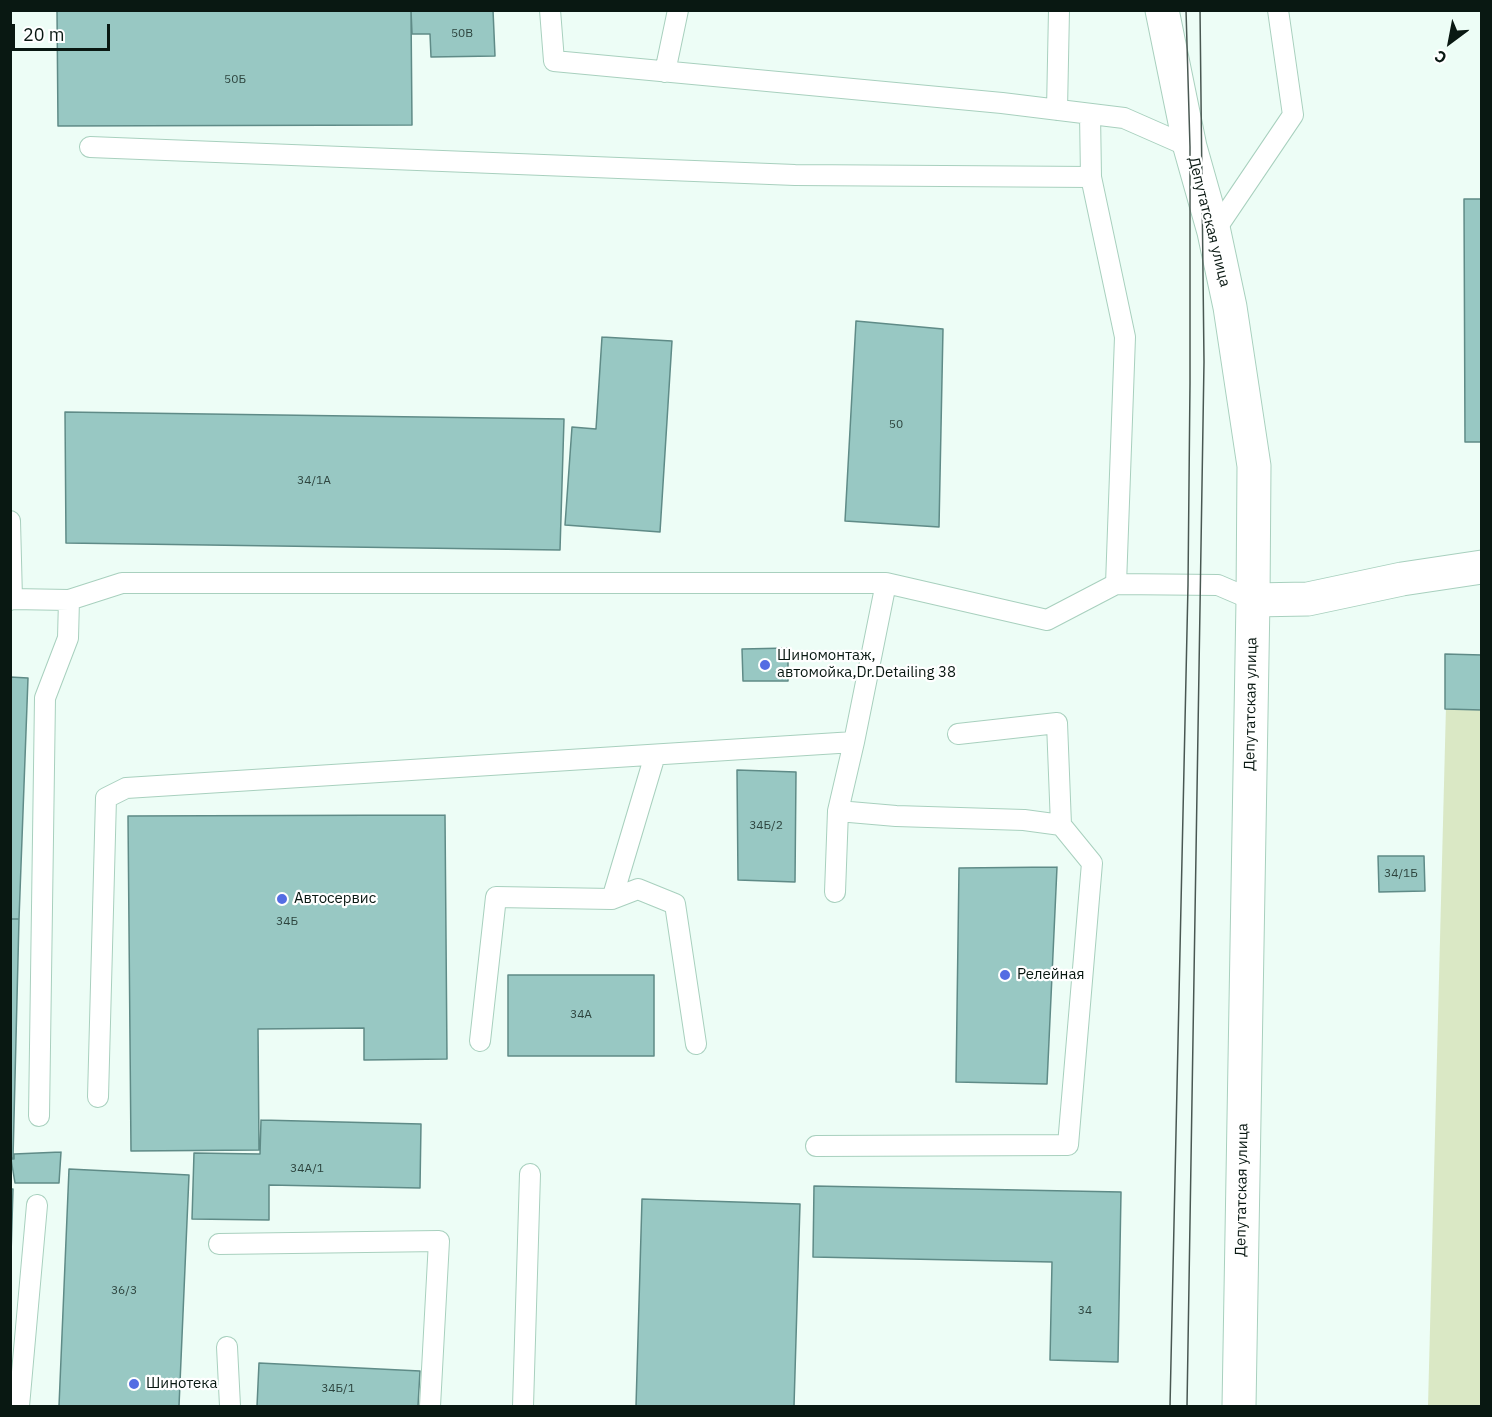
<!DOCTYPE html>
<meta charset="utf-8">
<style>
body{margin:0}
#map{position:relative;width:1492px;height:1417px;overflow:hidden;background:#edfdf6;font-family:"IBM Plex Sans",sans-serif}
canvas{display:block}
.frame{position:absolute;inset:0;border:12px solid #091812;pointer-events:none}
.north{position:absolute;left:1420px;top:12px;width:60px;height:60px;-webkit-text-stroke:4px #fff;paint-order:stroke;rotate:212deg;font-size:16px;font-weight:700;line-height:24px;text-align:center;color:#091812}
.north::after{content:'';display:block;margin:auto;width:21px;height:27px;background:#091812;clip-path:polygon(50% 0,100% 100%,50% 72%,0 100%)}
.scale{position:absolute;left:12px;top:24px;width:98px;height:27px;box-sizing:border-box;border:3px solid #091812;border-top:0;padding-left:8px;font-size:18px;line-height:21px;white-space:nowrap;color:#091812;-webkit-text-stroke:4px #fff;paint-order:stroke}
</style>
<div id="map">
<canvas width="1492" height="1417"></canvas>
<div class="frame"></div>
<div class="north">С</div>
<div class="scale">20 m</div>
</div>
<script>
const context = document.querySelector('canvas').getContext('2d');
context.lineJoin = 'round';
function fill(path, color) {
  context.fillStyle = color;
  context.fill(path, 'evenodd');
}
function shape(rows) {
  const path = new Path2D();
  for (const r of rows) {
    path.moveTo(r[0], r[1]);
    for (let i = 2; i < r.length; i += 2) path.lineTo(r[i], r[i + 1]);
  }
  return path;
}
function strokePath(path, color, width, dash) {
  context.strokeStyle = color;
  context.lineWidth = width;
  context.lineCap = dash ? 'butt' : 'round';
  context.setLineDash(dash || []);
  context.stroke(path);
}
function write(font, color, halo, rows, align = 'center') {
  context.font = font + ' "IBM Plex Sans",sans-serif';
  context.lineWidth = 4.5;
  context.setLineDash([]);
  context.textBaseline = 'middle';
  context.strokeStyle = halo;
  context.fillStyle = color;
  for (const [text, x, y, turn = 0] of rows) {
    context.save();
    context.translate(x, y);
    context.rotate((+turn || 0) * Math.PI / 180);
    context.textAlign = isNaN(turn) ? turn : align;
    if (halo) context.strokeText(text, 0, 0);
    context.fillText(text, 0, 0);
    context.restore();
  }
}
const green = shape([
 [1446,706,1481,707,1481,1406,1428,1406]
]);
const building = shape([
 [57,10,411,10,412,125,58,126,57,10],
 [411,10,493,10,495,56,431,57,430,34,412,34,411,10],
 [1464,199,1482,199,1482,442,1465,442,1464,199],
 [856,321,943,329,939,527,845,521,856,321],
 [602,337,672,341,660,532,565,525,572,427,596,429,602,337],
 [65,412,564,419,560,550,66,543,65,412],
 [788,648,788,681,743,681,742,649,788,648],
 [1445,654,1482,655,1482,710,1445,709,1445,654],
 [10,677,28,678,19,919,10,919,10,677],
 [737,770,796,772,795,882,738,880,737,770],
 [445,815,447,1059,364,1060,364,1028,258,1029,259,1150,131,1151,128,816,445,815],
 [1378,856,1424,856,1425,891,1379,892,1378,856],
 [1057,867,1047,1084,956,1082,959,868,1057,867],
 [10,919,19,919,13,1158,10,1158,10,919],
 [508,975,654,975,654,1056,508,1056,508,975],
 [261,1120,421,1124,420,1188,269,1185,269,1220,192,1219,194,1153,260,1154,261,1120],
 [61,1152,59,1183,15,1183,11,1159,14,1159,14,1154,61,1152],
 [69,1169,189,1175,179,1406,59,1406,69,1169],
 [814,1186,1121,1192,1118,1362,1050,1360,1052,1262,813,1257,814,1186],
 [10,1189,13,1189,10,1288,10,1189],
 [642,1199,800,1204,794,1406,636,1406,642,1199],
 [259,1363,420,1371,418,1406,257,1406,259,1363]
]);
const service = shape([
 [550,10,554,61,1002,103,1124,118,1190,147],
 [665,72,678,10],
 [1057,110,1059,10],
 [1090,114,1091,177,1125,337,1116,584],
 [90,147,795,175,1091,177],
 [1214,232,1293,115,1278,10],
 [10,521,12,599,10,600],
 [12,599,69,600,122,583,886,583,1047,620,1116,584,1218,585,1253,600],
 [958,734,1057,723,1061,825],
 [835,892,838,811,854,742],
 [612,899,655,755],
 [480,1041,496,897,612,899,638,889,675,904,696,1044],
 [98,1097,106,798,126,788,854,742,886,583],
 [39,1116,45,698,68,638,69,600],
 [816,1146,1068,1145,1092,863,1061,825,1024,820,896,816,838,811],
 [219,1244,439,1241,430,1406],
 [227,1347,230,1406],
 [19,1406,37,1205],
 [523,1406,530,1174]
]);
const minor = shape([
 [1253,600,1308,599,1402,579,1482,567]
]);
const secondary = shape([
 [1162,10,1190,147,1214,232,1230,307,1254,466,1253,600,1239,1406]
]);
const tram = shape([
 [1170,1406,1188,585,1190,383,1190,147,1186,10],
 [1187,1406,1204,362,1200,10]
]);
const markers = [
 [765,665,6,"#546de3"],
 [282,899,6,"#546de3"],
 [1005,975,6,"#546de3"],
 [134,1384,6,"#546de3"]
];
const numberNames = [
 ["50В",462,34],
 ["50Б",235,80],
 ["50",896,425],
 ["34/1А",314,481],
 ["34Б/2",766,826],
 ["34/1Б",1401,874],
 ["34Б",287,922],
 ["34А",581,1015],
 ["34А/1",307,1169],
 ["36/3",124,1291],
 ["34",1085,1311],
 ["34Б/1",338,1389]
];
const streetNames = [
 ["Депутатская улица",1209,222,76],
 ["Депутатская улица",1251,704,-89],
 ["Депутатская улица",1242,1190,-89]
];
const poiNames = [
 ["Шиномонтаж,",777,656],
 ["автомойка,Dr.Detailing 38",777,673],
 ["Автосервис",294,899],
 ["Релейная",1017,975],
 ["Шинотека",146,1384]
];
fill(green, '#dae8c5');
fill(building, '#98c8c3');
strokePath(building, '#5f8b87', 1.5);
strokePath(service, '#a8d0be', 22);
strokePath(minor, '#a8d0be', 35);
strokePath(secondary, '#a8d0be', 35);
strokePath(service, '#fff', 20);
strokePath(minor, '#fff', 33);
strokePath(secondary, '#fff', 33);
strokePath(tram, '#495852', 1.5);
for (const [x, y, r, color] of markers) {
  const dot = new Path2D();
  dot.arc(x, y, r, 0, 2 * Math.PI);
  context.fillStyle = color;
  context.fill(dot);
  strokePath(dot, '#fff', 2);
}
write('12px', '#2d443e', null, numberNames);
write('15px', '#091812', '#fff', streetNames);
write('15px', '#091812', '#fff', poiNames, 'left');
</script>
